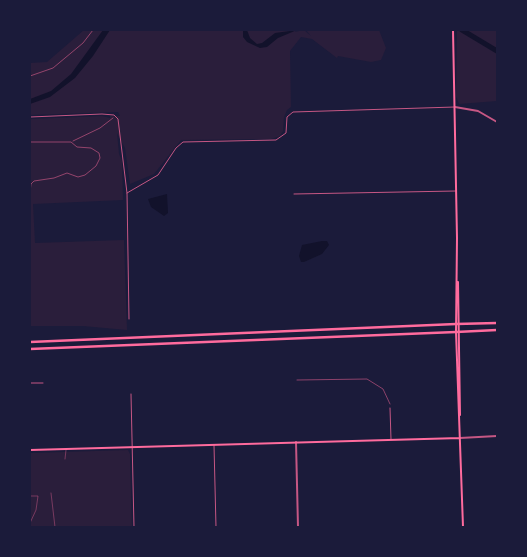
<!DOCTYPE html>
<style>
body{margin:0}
#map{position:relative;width:527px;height:557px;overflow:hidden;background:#1b1b3a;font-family:"Noto Sans",sans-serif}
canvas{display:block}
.frame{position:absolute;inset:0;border:31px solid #1b1b3a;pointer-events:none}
</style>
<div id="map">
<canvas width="527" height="557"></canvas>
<div class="frame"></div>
</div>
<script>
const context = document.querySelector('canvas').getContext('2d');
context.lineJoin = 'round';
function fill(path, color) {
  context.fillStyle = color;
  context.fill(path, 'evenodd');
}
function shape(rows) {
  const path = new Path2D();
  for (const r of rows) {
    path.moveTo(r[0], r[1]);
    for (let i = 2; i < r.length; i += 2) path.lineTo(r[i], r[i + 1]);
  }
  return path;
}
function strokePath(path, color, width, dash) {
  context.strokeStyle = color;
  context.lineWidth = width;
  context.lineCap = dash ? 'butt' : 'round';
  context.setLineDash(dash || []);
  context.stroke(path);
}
const green = shape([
 [84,30,296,30,295,32,304,30,311,36,306,30,379,30,386,48,381,60,371,62,338,56,337,58,312,39,301,37,290,51,291,107,287,110,284,117,283,131,280,136,271,139,181,140,154,174,130,184,125,148,117,133,119,154,122,161,123,200,33,204,35,243,124,240,127,330,83,326,30,326,30,119,102,116,110,118,110,116,120,116,118,112,30,115,30,63,47,62],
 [457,30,497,30,497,101,459,104,456,96],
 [128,450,130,454,132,527,30,527,30,453]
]);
const water = shape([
 [103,30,110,30,93,56,75,78,50,97,30,104,30,99,51,91,71,74],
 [243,30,247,30,250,38,257,44,262,43,275,33,297,30,278,38,267,47,260,48,247,42,243,37],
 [167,194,168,213,164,216,151,207,148,199],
 [322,241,327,241,329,245,322,254,304,262,301,262,299,256,302,245]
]);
const river = shape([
 [462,30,497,51]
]);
const path = shape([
 [496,30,497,32],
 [30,76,53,68,83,43,93,30],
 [73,141,100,128,113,118],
 [30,142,71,142,77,147,91,148,99,153,100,158,96,166,85,175,78,177,67,173,54,178,34,181,31,184,30,192],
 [297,380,367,379,383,389,390,404]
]);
const service = shape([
 [65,459,66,450],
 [51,493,55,527],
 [30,496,38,496,36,510,30,523]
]);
const minor = shape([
 [30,117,102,114,114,115,118,119,127,193,129,319],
 [127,193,158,175,176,148,183,142,276,140,286,133,287,117,293,112,455,107],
 [294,194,456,191],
 [30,383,43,383],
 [131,394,134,527],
 [390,408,391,439],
 [214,445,216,527]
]);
const tertiary = shape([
 [455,107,478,111,497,122],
 [460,438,497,436],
 [296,442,298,527]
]);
const secondary = shape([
 [453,30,457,238,456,332,463,527],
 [458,282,460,415],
 [30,450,460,438]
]);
const trunk = shape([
 [456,324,497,323],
 [456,332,497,330]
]);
const motorway = shape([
 [30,342,456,324],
 [30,349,456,332]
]);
fill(green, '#2a1e3b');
fill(water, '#12122b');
strokePath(river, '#12122b', 5);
strokePath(path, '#ff6b9d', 0.5);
strokePath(service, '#c65784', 0.5);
strokePath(minor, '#c65784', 1);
strokePath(tertiary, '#c65784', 2);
strokePath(secondary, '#ff6b9d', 2);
strokePath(trunk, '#ff6b9d', 2.5);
strokePath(motorway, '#ff6b9d', 2.5);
</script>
